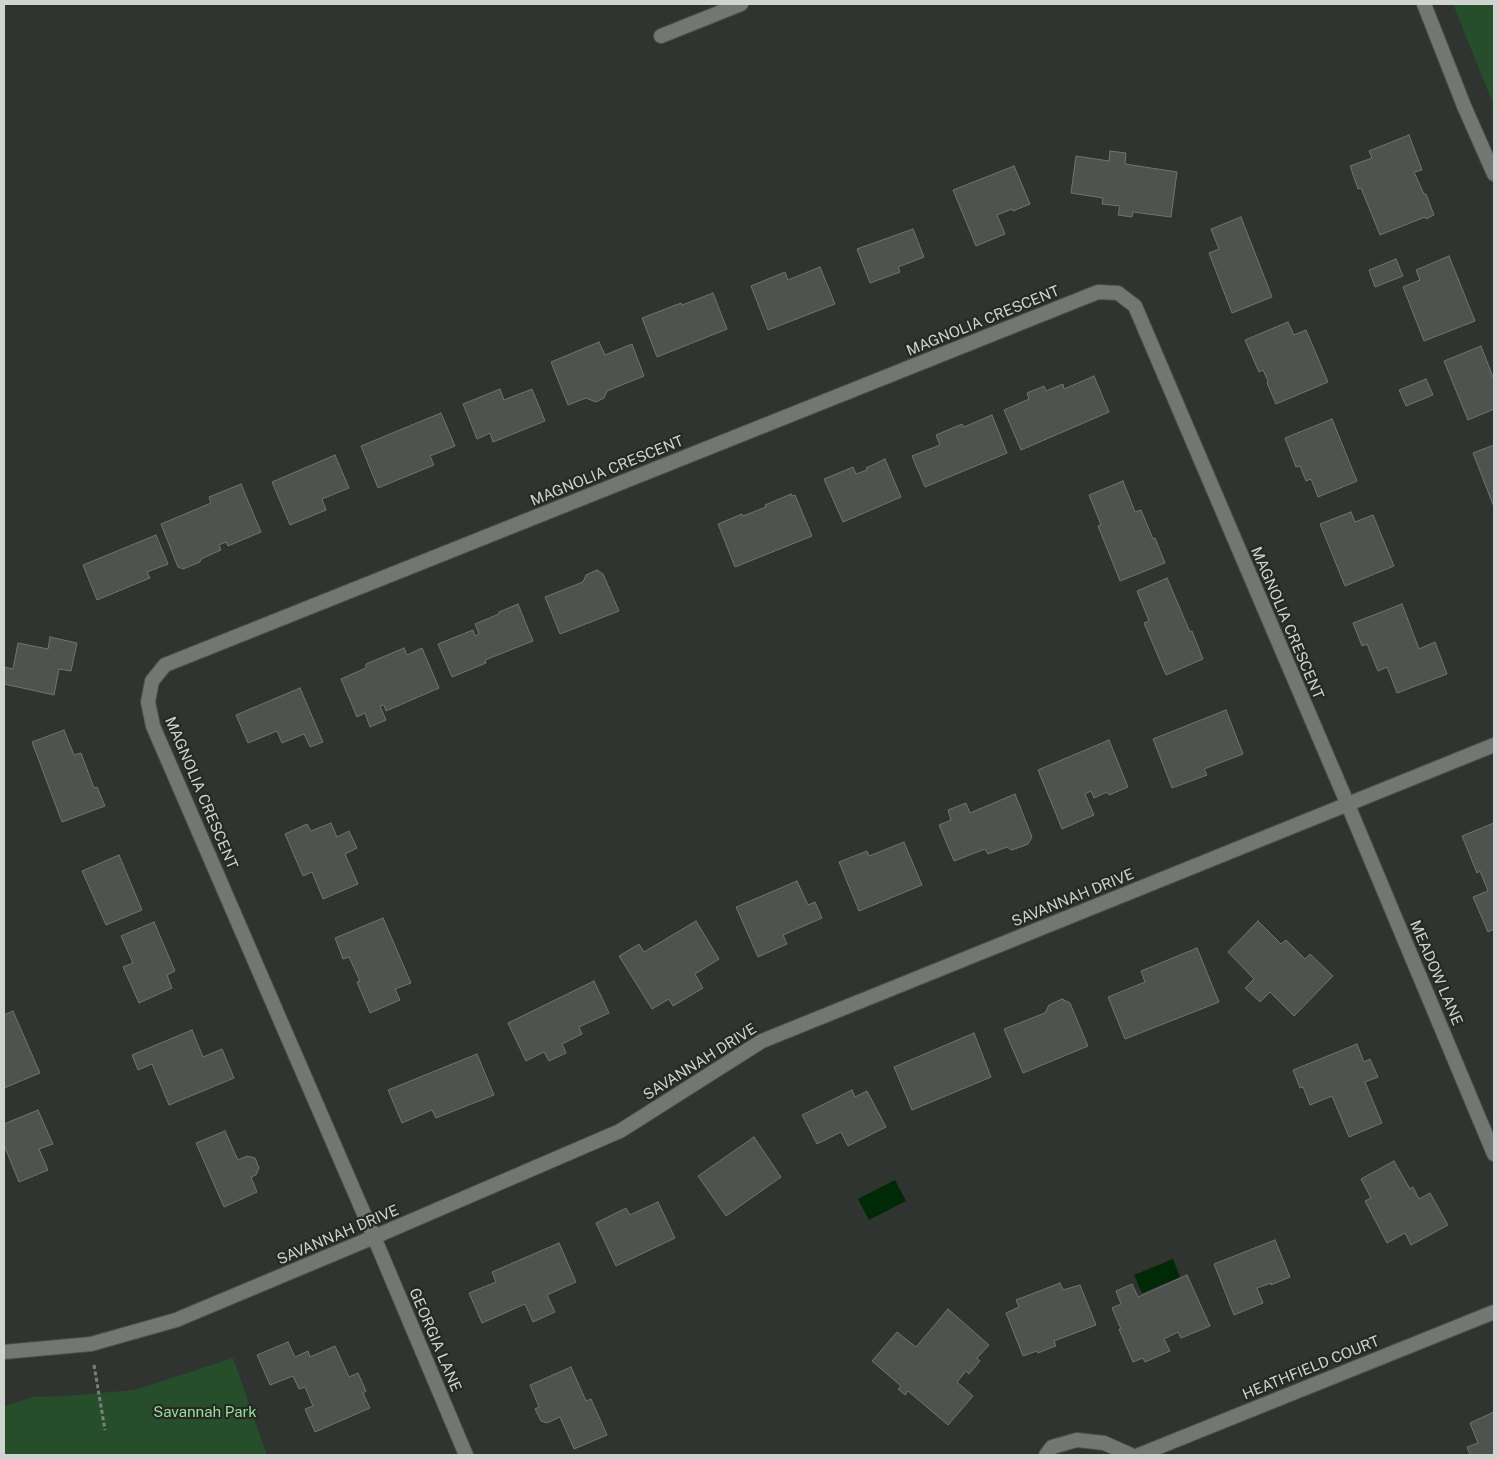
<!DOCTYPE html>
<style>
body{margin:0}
#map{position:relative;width:1498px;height:1459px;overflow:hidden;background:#303430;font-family:"Public Sans",sans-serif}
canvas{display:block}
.frame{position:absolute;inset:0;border:5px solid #d1d3d1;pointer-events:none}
</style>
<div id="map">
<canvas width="1498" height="1459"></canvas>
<div class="frame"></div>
</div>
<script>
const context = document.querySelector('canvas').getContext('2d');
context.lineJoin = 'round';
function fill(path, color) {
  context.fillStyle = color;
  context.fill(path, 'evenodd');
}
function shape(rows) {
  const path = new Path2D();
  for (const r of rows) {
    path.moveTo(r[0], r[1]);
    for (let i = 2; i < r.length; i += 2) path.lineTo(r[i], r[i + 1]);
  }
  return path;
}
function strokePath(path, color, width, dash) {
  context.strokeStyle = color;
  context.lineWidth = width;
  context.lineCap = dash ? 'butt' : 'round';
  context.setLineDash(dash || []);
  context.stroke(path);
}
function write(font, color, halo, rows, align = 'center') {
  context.font = font + ' "Public Sans",sans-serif';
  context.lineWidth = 4.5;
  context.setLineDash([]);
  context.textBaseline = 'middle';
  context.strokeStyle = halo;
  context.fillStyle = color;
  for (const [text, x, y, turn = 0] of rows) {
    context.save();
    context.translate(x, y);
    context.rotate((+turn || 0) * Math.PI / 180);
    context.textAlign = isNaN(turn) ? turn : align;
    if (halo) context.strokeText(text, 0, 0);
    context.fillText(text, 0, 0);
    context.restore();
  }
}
const green = shape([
 [1453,4,1494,4,1494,106],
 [233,1358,267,1455,4,1455,4,1406,33,1397,65,1396,135,1390]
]);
const water = shape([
 [895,1180,906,1201,869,1220,858,1199],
 [1173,1259,1180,1277,1142,1293,1134,1275]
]);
const building = shape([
 [1409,135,1422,170,1414,172,1424,194,1426,194,1434,215,1426,219,1425,217,1380,235,1361,188,1358,189,1350,166,1372,158,1369,151,1409,135],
 [1110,151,1126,153,1125,164,1177,172,1171,217,1133,212,1132,217,1118,215,1120,206,1102,204,1103,198,1071,193,1076,156,1109,161,1110,151],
 [1014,166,1030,204,1013,211,1012,209,997,215,1005,234,976,246,953,190,1014,166],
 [1241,217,1272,297,1232,313,1209,253,1219,249,1211,229,1241,217],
 [913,229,924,257,898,267,900,272,870,283,857,249,913,229],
 [1449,256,1475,321,1424,341,1403,287,1420,280,1416,270,1449,256],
 [1396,259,1403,276,1375,287,1369,270,1396,259],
 [820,267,835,304,768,330,751,286,785,272,788,280,820,267],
 [713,293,727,329,657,357,642,318,681,303,682,305,713,293],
 [1288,322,1294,335,1306,330,1328,382,1276,404,1267,383,1268,381,1263,370,1259,372,1245,340,1288,322],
 [599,342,605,355,632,344,644,376,607,391,604,398,596,402,586,398,568,405,551,362,599,342],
 [1481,346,1494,380,1494,409,1468,420,1444,361,1481,346],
 [1094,376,1109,412,1021,450,1004,410,1029,399,1027,393,1044,386,1046,391,1063,384,1064,389,1094,376],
 [1426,379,1433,395,1406,406,1399,390,1426,379],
 [500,389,504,400,532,389,545,421,493,442,490,433,477,439,463,404,500,389],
 [441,413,455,446,430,456,434,465,378,488,361,446,441,413],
 [992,415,1007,453,925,487,912,456,940,445,936,435,962,424,964,427,992,415],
 [1332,419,1357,481,1318,497,1311,479,1306,481,1300,466,1296,467,1285,438,1332,419],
 [1494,445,1494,507,1473,453,1494,445],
 [335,455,349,488,322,499,326,510,290,525,272,482,335,455],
 [885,459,901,497,843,522,824,479,853,467,856,474,867,470,866,468,885,459],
 [1123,481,1135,512,1141,510,1153,539,1155,538,1165,563,1120,581,1098,526,1101,525,1089,495,1123,481],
 [241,484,261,532,228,546,226,542,219,545,221,550,201,559,200,562,183,569,178,567,161,524,211,503,209,497,241,484],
 [791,494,792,496,795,495,812,536,735,567,718,524,742,514,743,516,766,507,765,505,791,494],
 [1351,512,1355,522,1373,515,1394,566,1345,586,1320,524,1351,512],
 [156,535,168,564,147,572,150,578,97,600,83,565,156,535],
 [597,570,603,574,619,611,560,634,545,597,583,582,586,575,597,570],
 [1167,578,1190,632,1192,631,1203,659,1166,675,1144,623,1149,621,1137,591,1167,578],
 [518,604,533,641,485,660,486,663,452,677,438,644,473,630,475,636,479,634,475,624,499,614,499,612,518,604],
 [1402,604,1419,649,1435,642,1447,674,1397,693,1387,667,1378,671,1367,644,1362,646,1353,623,1402,604],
 [50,637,77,643,71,671,59,669,54,695,4,684,4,667,13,669,18,643,48,649,50,637],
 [404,648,407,655,422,648,439,688,386,711,384,705,380,706,386,720,370,727,365,713,357,717,341,679,366,668,366,664,404,648],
 [300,688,323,742,310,747,304,734,282,743,277,731,248,743,236,715,300,688],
 [1226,710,1243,754,1204,769,1207,775,1172,788,1153,739,1226,710],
 [64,730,74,755,81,753,94,788,97,787,105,806,62,822,32,742,64,730],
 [1109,740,1128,787,1109,795,1107,792,1094,798,1091,791,1085,794,1094,815,1062,829,1038,770,1109,740],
 [1015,794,1032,837,1028,844,1012,850,1007,847,988,854,985,849,954,861,939,825,951,820,948,810,966,803,970,813,1015,794],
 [331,823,337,837,349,831,357,848,345,854,358,884,323,899,312,872,303,876,285,834,307,824,311,831,331,823],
 [1494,823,1494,929,1488,932,1473,897,1488,891,1480,871,1477,873,1462,836,1494,823],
 [904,842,922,885,859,911,839,862,867,851,869,856,904,842],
 [119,855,142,910,106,925,82,871,119,855],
 [797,881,808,905,815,902,822,918,783,935,787,944,758,957,736,907,797,881],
 [383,918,411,983,395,989,400,1000,370,1013,357,982,360,981,349,957,343,959,335,938,383,918],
 [696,921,719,959,695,974,703,988,673,1006,669,999,652,1009,619,956,639,944,644,952,696,921],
 [1258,921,1281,944,1286,940,1305,959,1310,954,1333,976,1294,1016,1270,992,1260,1002,1245,988,1254,979,1228,952,1258,921],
 [154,922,175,971,167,975,172,988,139,1003,123,967,133,963,121,936,154,922],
 [1197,948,1219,1002,1125,1039,1108,997,1145,982,1141,971,1197,948],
 [594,981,609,1013,579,1027,582,1034,562,1044,566,1053,549,1061,544,1052,526,1061,508,1023,594,981],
 [1062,999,1070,1003,1088,1046,1023,1073,1004,1029,1045,1013,1049,1005,1062,999],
 [13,1011,40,1073,4,1088,4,1015,13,1011],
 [192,1030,203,1057,222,1049,234,1078,169,1105,152,1064,138,1070,132,1055,192,1030],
 [974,1033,991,1077,912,1110,894,1067,974,1033],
 [1357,1044,1364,1062,1370,1059,1378,1077,1365,1082,1382,1123,1349,1137,1332,1096,1310,1105,1303,1087,1300,1088,1293,1070,1357,1044],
 [477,1054,494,1095,436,1118,432,1110,402,1123,388,1090,477,1054],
 [852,1090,855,1097,867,1091,886,1127,848,1146,841,1132,817,1144,802,1115,852,1090],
 [38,1110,53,1144,39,1149,48,1170,19,1182,4,1145,4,1124,38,1110],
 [225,1131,238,1160,247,1156,255,1158,259,1168,256,1175,251,1177,257,1192,224,1207,196,1143,225,1131],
 [754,1137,781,1177,726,1216,698,1176,754,1137],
 [1394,1161,1410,1189,1413,1187,1419,1199,1430,1193,1448,1225,1411,1245,1405,1233,1387,1243,1365,1201,1371,1198,1361,1179,1394,1161],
 [658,1202,675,1238,616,1266,596,1223,626,1208,630,1215,658,1202],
 [1275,1240,1290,1277,1271,1285,1271,1283,1257,1288,1263,1303,1234,1315,1214,1264,1275,1240],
 [559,1243,576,1282,547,1295,555,1312,533,1322,525,1304,482,1323,469,1293,496,1282,492,1272,559,1243],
 [1187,1275,1210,1326,1181,1338,1178,1332,1164,1339,1170,1351,1145,1362,1143,1358,1133,1362,1119,1329,1121,1329,1112,1308,1121,1304,1116,1291,1132,1284,1138,1297,1187,1275],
 [1060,1283,1063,1290,1080,1285,1096,1325,1054,1341,1056,1346,1053,1347,1038,1353,1037,1351,1023,1356,1006,1313,1019,1307,1016,1300,1060,1283],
 [948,1309,989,1345,977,1358,980,1361,969,1374,966,1371,957,1382,973,1396,948,1425,908,1391,905,1395,898,1389,901,1386,872,1361,897,1332,916,1347,948,1309],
 [288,1342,295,1357,308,1351,310,1357,335,1346,349,1377,358,1373,366,1391,363,1393,370,1408,315,1432,305,1409,313,1406,305,1387,299,1389,293,1376,270,1385,257,1355,288,1342],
 [571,1367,586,1401,591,1399,607,1435,574,1449,560,1417,547,1423,541,1421,535,1409,539,1407,530,1385,571,1367],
 [1494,1412,1494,1455,1470,1455,1467,1447,1478,1443,1470,1423,1494,1412]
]);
const path = shape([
 [94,1365,105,1430]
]);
const minor = shape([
 [1424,4,1464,106,1494,174],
 [661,36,741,4],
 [4,1352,91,1344,176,1320,374,1237,620,1131,762,1041,1494,745],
 [466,1455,374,1237,153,726,148,702,152,681,165,665,1098,292,1118,293,1135,306,1348,805,1494,1154],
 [1046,1455,1052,1447,1077,1440,1104,1443,1131,1455],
 [1139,1455,1494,1312]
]);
const streetNames = [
 ["MAGNOLIA CRESCENT",983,321,-22],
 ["MAGNOLIA CRESCENT",607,471,-22],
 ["MAGNOLIA CRESCENT",1287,623,67],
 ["MAGNOLIA CRESCENT",201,793,67],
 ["SAVANNAH DRIVE",1073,898,-22],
 ["MEADOW LANE",1436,973,67],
 ["SAVANNAH DRIVE",700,1062,-32],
 ["SAVANNAH DRIVE",338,1235,-23],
 ["GEORGIA LANE",435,1340,67],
 ["HEATHFIELD COURT",1311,1368,-22]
];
const parkNames = [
 ["Savannah Park",205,1412]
];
fill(green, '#274e2a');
fill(water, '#002905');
fill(building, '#4f534f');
strokePath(building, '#707570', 1);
strokePath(minor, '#4c4f4c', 16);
strokePath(path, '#7c7f7c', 3, [4, 2.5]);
strokePath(minor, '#737773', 14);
write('15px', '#d1d3d1', '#262a26', streetNames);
write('15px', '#94e198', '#262a26', parkNames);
</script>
